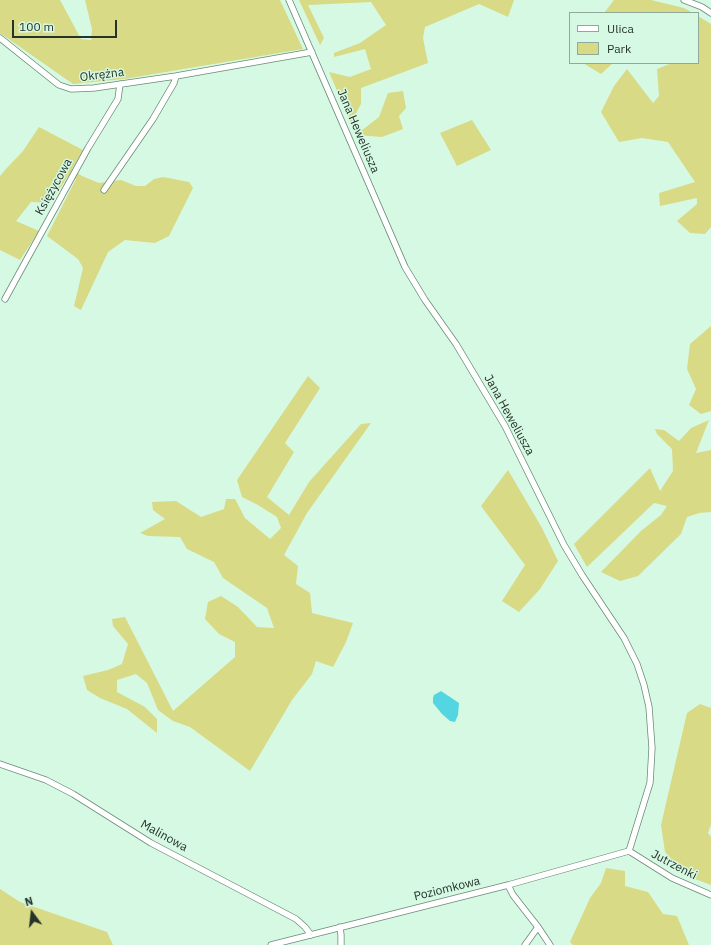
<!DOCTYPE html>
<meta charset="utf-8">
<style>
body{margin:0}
#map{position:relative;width:711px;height:945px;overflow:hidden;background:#d6f9e3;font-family:"IBM Plex Sans",sans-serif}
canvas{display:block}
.legend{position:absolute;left:569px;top:12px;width:130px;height:52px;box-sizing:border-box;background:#d6f9e3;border:1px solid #8faa99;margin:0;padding:5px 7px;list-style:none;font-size:12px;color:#25332a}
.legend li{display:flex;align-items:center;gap:8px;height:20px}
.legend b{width:20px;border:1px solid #8faa99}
.north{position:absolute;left:12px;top:893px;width:40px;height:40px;-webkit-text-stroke:3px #d6f9e3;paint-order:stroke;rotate:345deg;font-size:11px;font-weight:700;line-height:16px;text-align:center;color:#25332a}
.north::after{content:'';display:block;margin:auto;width:14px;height:18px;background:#25332a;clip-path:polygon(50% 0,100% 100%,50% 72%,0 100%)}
.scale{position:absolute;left:12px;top:20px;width:105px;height:18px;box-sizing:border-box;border:2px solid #25332a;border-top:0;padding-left:5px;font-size:12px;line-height:14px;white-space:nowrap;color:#25332a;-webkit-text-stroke:3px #d6f9e3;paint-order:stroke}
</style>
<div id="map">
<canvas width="711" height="945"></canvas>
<ul class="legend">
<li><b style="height:5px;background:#fff"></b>Ulica</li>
<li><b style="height:11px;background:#d8da86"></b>Park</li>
</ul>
<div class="north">N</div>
<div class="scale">100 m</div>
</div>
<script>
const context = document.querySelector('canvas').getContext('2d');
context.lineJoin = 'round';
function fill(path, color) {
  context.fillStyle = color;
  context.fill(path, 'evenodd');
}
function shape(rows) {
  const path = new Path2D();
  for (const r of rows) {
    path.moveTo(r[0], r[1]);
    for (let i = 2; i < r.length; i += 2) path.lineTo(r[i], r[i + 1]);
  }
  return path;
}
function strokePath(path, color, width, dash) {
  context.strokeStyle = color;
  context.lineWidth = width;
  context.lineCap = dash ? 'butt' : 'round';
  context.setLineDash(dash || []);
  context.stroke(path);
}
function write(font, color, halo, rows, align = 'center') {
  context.font = font + ' "IBM Plex Sans",sans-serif';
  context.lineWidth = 3;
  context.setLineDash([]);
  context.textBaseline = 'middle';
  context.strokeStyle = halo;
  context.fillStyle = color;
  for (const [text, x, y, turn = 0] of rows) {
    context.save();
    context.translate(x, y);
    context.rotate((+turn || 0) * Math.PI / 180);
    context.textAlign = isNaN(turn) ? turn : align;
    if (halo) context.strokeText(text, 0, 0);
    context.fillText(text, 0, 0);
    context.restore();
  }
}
const green = shape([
 [0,0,60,0,81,39,91,40,92,29,85,0,280,0,303,49,124,79,73,84,0,33],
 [299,0,514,0,508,17,479,4,425,27,423,38,428,63,361,88,361,104,355,115,361,131,379,117,388,93,403,91,406,108,399,116,403,129,382,137,356,135,329,72,350,77,371,69,365,49,334,57,334,53,360,43,386,25,371,2,308,5,324,38,320,45],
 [614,0,651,0,684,8,693,13,604,13],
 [698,16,711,24,711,227,705,234,690,233,677,221,697,204,697,198,660,206,659,193,695,182,668,142,642,138,619,142,601,112,614,86,627,69,653,103,659,96,657,69,672,63,698,63],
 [583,63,613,63,601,74],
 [472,120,491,150,457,166,440,133],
 [39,127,83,150,72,169,82,176,99,183,121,180,136,186,145,186,154,179,163,177,189,182,193,188,169,236,155,243,125,240,108,252,81,310,74,306,83,268,78,259,47,236,76,179,69,175,50,203,31,202,16,221,39,231,20,260,0,250,0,176,5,170,23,151],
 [711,326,711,411,701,414,689,405,696,389,687,369,690,344],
 [308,376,320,388,285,443,294,452,267,497,289,515,309,482,361,424,371,423,307,513,284,555,298,566,296,584,310,593,312,613,353,623,346,642,333,667,316,661,312,674,292,700,250,771,190,727,173,721,158,710,147,683,136,674,117,680,117,692,145,707,157,719,157,733,127,709,100,698,87,690,83,676,108,670,122,664,128,644,113,626,112,619,125,617,173,711,235,657,235,642,219,634,205,619,208,602,221,596,238,607,257,627,274,628,267,608,223,578,214,562,187,549,180,537,148,536,140,533,165,519,153,510,152,502,176,501,201,517,224,509,226,499,235,499,245,518,270,539,281,528,277,517,258,505,242,497,237,480],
 [709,420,696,453,711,450,711,512,699,513,687,517,681,534,638,576,620,581,601,572,641,531,661,515,667,506,654,503,587,567,574,544,650,468,660,491,673,471,672,449,657,434,655,429,664,430,679,441,691,428],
 [508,470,542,528,558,561,540,589,519,612,502,601,525,565,481,506],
 [700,704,711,708,711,824,708,833,711,837,711,885,695,879,677,865,665,852,661,825,687,713],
 [606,868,625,871,625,886,648,892,663,914,677,916,689,945,573,945,570,942,590,898,601,883],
 [0,889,20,902,107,932,113,945,0,945]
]);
const water = shape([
 [441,691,459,703,458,715,455,722,450,721,442,714,433,703,433,698,434,695]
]);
const minor = shape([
 [289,0,405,267,425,300,456,344,505,426,564,545,582,575,624,638,637,664,644,685,649,707,652,748,650,783,629,851],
 [684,0,702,7,711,13],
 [0,38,59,85,71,89,94,88,176,76,312,52],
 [104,190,153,119,174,83,176,76],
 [5,299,88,148,118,99,120,84],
 [0,764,46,780,73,794,151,843,296,919,305,927,311,935],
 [629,851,672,878,711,895],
 [508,885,513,895,538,927,525,945],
 [340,927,341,935,341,945],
 [538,927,550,945],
 [271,945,508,885,629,851]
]);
const streetNames = [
 ["Okrężna",102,75,-7],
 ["Jana Heweliusza",358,131,67],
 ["Księżycowa",54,187,-61],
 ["Jana Heweliusza",509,415,61],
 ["Malinowa",164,836,29],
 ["Jutrzenki",674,865,28],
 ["Poziomkowa",447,889,-14]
];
fill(green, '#d8da86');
fill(water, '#54d5e2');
strokePath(minor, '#6a8a76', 7);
strokePath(minor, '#fff', 5.5);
write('12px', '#25332a', '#d6f9e3', streetNames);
</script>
